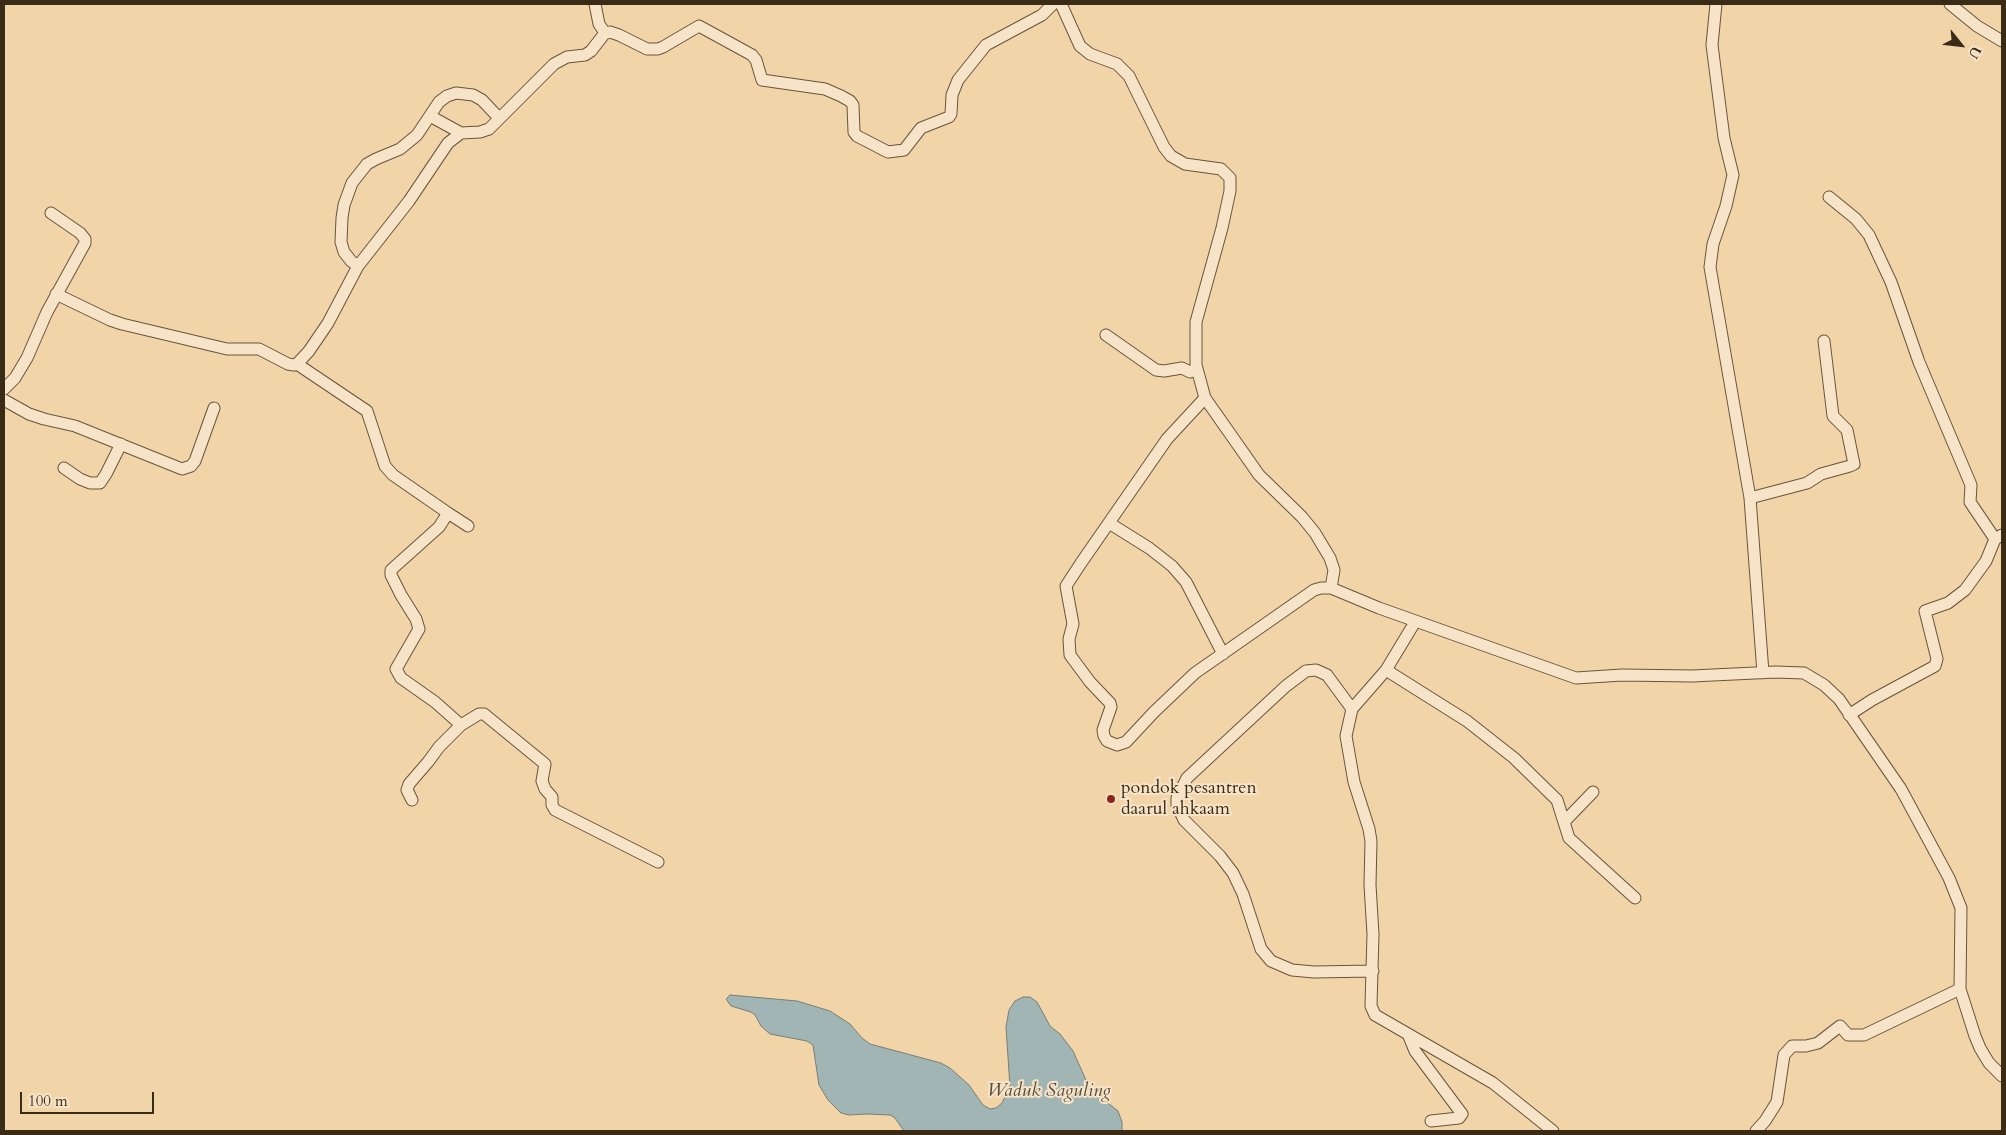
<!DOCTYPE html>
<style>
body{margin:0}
#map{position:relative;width:2006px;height:1135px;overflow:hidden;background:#f2d4a9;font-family:Cardo,serif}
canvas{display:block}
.frame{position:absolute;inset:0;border:5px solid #392b16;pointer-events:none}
.north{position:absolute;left:1936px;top:20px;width:50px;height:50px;-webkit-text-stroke:4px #f7e3c7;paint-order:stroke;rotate:119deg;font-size:14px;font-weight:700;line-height:20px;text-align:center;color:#392b16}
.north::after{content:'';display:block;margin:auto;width:18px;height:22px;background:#392b16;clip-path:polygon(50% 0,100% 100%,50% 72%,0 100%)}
.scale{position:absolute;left:20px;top:1092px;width:134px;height:22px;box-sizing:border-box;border:2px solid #392b16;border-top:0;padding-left:6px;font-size:15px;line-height:18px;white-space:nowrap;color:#392b16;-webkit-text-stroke:4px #f7e3c7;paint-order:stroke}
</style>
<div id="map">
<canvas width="2006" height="1135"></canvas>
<div class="frame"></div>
<div class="north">U</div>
<div class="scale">100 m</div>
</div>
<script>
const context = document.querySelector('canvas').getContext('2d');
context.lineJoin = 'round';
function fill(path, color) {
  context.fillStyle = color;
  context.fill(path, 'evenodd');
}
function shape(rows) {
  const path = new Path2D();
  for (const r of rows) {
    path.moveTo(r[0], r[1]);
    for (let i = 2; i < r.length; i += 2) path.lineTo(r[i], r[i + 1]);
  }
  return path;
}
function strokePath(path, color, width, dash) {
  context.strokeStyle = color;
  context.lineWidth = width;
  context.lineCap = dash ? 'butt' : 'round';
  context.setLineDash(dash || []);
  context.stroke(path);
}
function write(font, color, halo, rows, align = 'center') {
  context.font = font + ' Cardo,serif';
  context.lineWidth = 4;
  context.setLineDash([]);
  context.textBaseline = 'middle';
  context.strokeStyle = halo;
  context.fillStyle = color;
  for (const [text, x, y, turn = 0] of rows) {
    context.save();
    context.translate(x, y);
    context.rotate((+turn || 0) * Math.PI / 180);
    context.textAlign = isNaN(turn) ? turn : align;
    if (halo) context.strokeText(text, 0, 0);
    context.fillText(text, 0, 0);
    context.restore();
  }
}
const water = shape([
 [730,995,797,1001,830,1011,850,1024,862,1038,870,1044,941,1063,950,1068,969,1085,983,1105,990,1109,996,1108,1002,1103,1010,1087,1006,1027,1009,1010,1015,1001,1023,997,1030,997,1037,1002,1050,1026,1060,1034,1073,1051,1090,1089,1118,1111,1122,1122,1122,1131,904,1131,895,1118,890,1115,867,1114,849,1115,841,1113,828,1100,819,1085,813,1045,807,1041,770,1034,761,1026,755,1015,751,1012,731,1006,726,999,730,995]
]);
const minor = shape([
 [595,4,599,24,605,33,610,32,619,35,647,49,658,49,663,47,699,26,752,55,756,60,762,80,825,89,841,96,850,101,853,105,854,132,857,136,888,152,904,150,921,128,949,117,951,114,952,95,958,80,986,45,1042,15,1053,4],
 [1061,4,1080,46,1090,54,1117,64,1129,76,1164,147,1171,156,1185,164,1221,169,1230,178,1230,191,1222,228,1196,322,1196,365,1205,398,1167,439,1081,563,1066,586,1073,624,1069,639,1070,655,1090,682,1110,703,1111,707,1103,730,1104,736,1107,741,1117,745,1126,742,1154,712,1195,673,1314,590,1321,588,1331,588,1379,608,1576,678,1622,675,1692,676,1776,672,1804,673,1824,685,1839,699,1901,789,1949,878,1961,908,1960,989,1975,1036,1980,1048,1989,1063,2002,1076],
 [1716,4,1712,45,1724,138,1733,175,1726,206,1713,244,1710,267,1750,498,1763,673],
 [1950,4,1977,26,2002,41],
 [430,116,461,133],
 [1829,197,1856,219,1869,235,1876,250,1891,282,1919,362,1971,485,1970,502,1995,539],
 [358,266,351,261,344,252,341,242,342,218,344,205,352,183,367,164,376,159,400,149,417,135,439,102,447,96,456,93,473,95,482,100,499,118],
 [56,294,110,320,122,324,227,349,259,349,288,364,294,365,297,364,309,351,328,323,358,266,409,201,448,143,461,133,480,132,489,129,554,64,567,57,585,55,591,51,605,33],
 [1106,335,1156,370,1164,371,1182,368,1190,372,1197,370],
 [297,364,367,411,385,466,393,475,448,513,439,527,391,570,391,575,401,595,416,619,419,629,396,669,401,678,435,702,461,725],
 [4,389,15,378,27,358,47,312,85,243,85,239,80,233,51,213],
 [1205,398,1259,475,1302,517,1315,533,1330,558,1334,570,1331,588],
 [4,400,29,414,44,419,75,426,182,469,191,466,195,461,214,408],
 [64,468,80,479,90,483,100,483,106,474,121,444],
 [1750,498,1807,483,1821,474,1850,466,1854,464,1847,430,1833,416,1824,341],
 [448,513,468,526],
 [1109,523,1149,548,1172,566,1186,582,1223,654],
 [1415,622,1386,670,1352,709,1346,736,1354,782,1369,829,1371,841,1370,885,1373,934,1371,1006,1375,1015,1493,1083,1553,1131],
 [1386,670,1467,721,1514,758,1557,800,1569,838,1635,898],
 [1352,709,1327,675,1316,670,1306,671,1286,686,1187,778,1177,798,1177,805,1184,820,1220,856,1233,873,1243,894,1261,949,1271,961,1292,970,1314,972,1373,971],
 [1849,715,1872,700,1935,666,1937,659,1925,611,1948,603,1965,590,1986,561,1995,539,2002,535],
 [412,800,407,790,409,784,428,762,439,747,461,725,479,714,484,714,545,764,542,781,545,789,552,797,552,805,555,810,658,862],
 [1564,822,1593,792],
 [1408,1034,1415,1051,1462,1114,1459,1118,1431,1121],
 [1756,1131,1765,1121,1777,1102,1784,1055,1792,1046,1806,1046,1818,1043,1840,1026,1848,1035,1864,1035,1960,989]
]);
const markers = [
 [1111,799,5,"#8f2418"]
];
const poiNames = [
 ["pondok pesantren",1121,789],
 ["daarul ahkaam",1121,810]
];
const waterNames = [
 ["Waduk Saguling",1049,1092]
];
fill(water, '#a0b5b4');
strokePath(water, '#777e75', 1);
strokePath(minor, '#67553b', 13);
strokePath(minor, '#f7e3c7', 11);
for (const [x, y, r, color] of markers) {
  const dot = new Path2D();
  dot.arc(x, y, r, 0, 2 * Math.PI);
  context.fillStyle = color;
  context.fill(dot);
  strokePath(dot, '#f7e3c7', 2);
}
write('18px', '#392b16', '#f7e3c7', poiNames, 'left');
write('italic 19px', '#534e3e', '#f7e3c7', waterNames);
</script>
